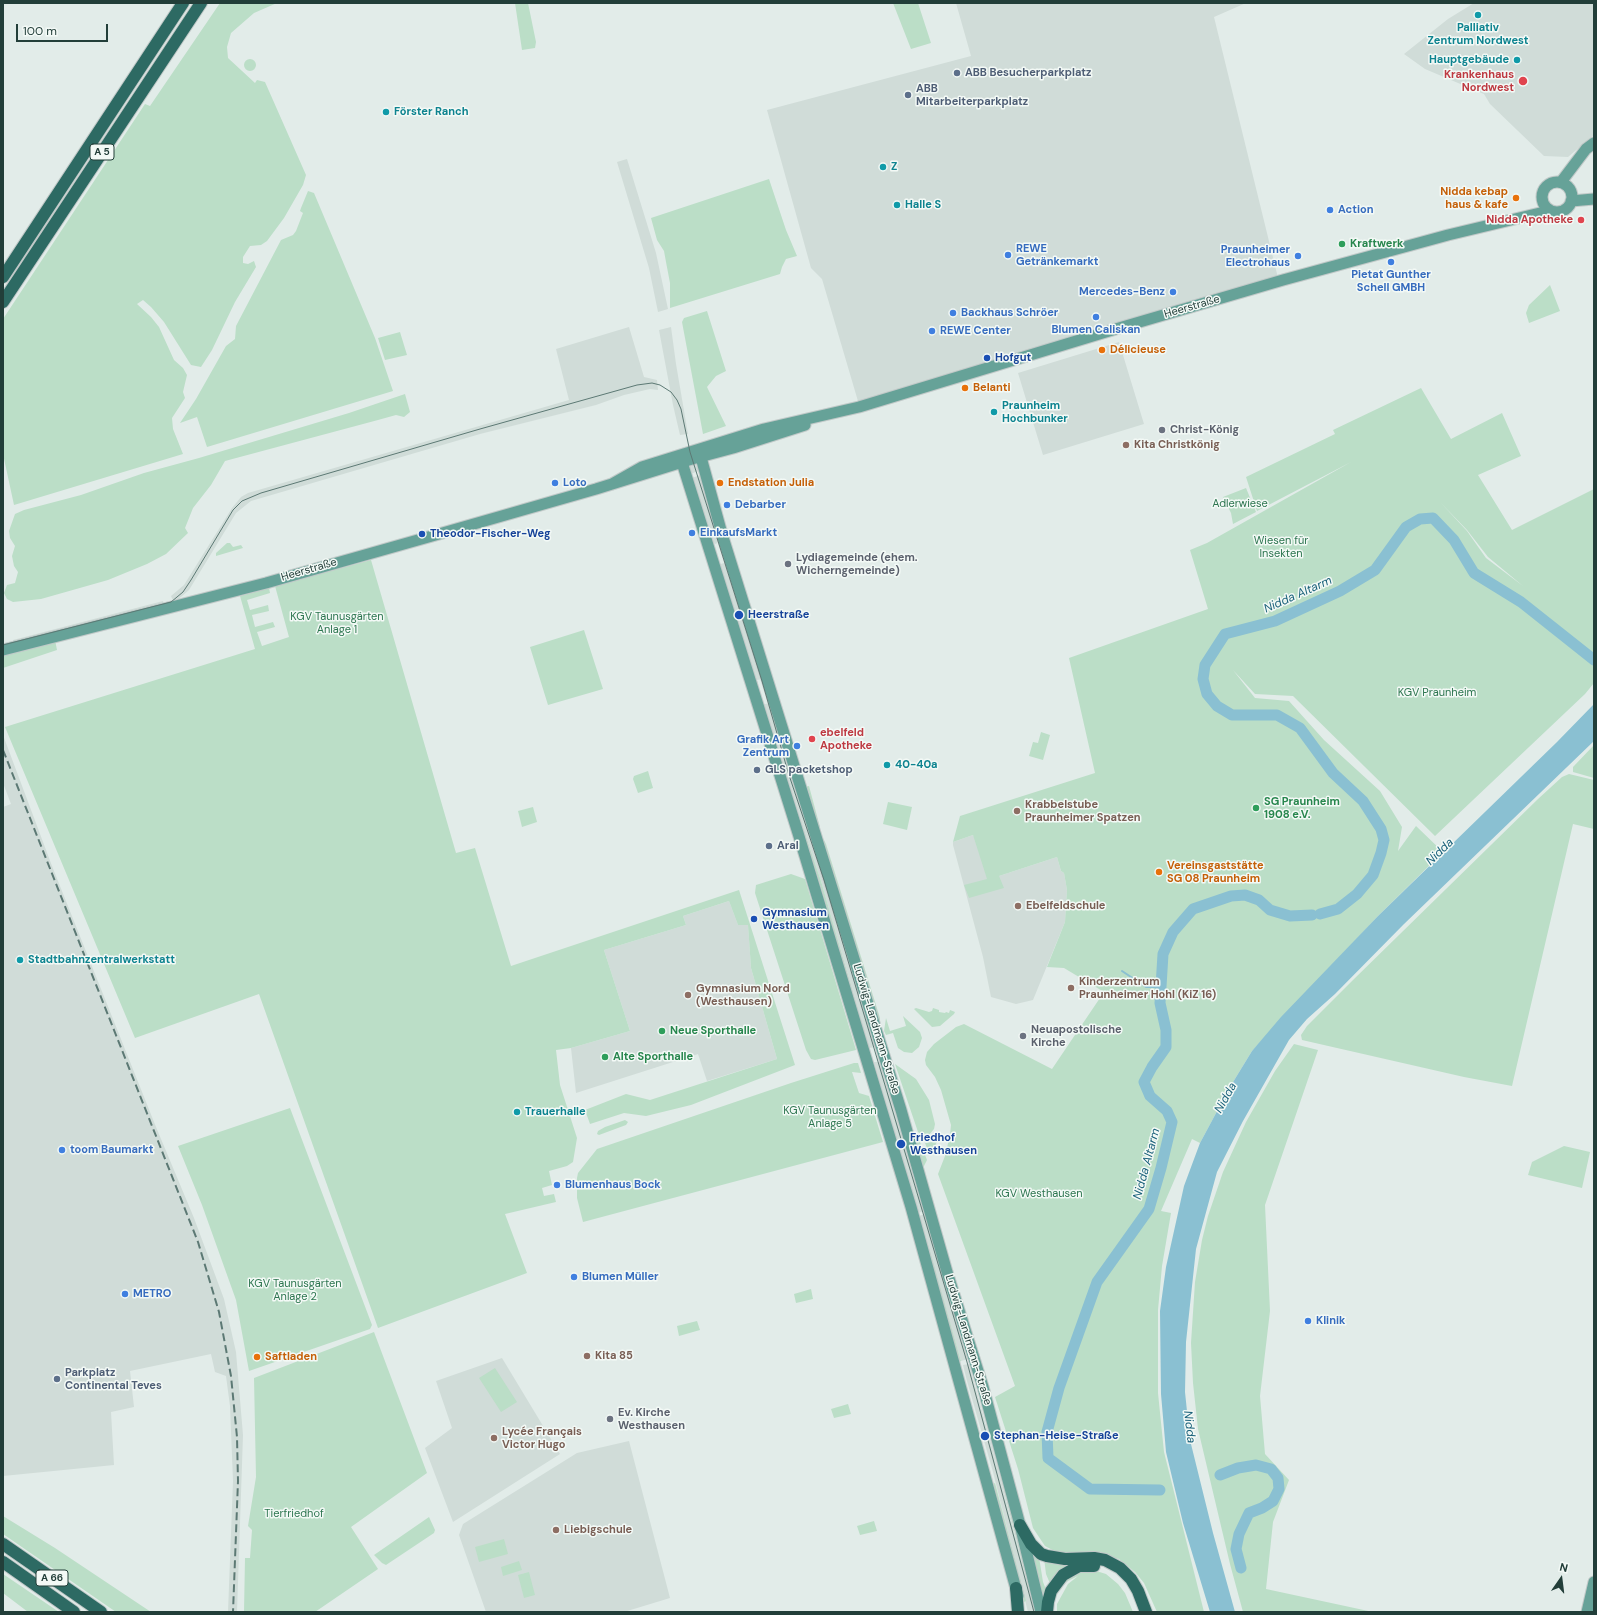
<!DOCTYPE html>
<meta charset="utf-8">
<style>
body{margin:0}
#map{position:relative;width:1597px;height:1615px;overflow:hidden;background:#e2ece9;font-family:"DM Sans",sans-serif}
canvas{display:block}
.frame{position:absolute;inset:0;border:4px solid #223e39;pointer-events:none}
.north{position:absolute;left:1541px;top:1559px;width:40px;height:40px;-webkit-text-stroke:3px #f3f9f6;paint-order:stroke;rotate:14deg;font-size:11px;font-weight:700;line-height:16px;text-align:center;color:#223e39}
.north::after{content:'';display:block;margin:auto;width:14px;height:18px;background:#223e39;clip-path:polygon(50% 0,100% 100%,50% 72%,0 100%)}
.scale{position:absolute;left:16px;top:24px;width:92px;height:18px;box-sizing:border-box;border:2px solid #223e39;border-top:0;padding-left:5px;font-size:12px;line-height:14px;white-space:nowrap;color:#223e39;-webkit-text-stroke:3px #f3f9f6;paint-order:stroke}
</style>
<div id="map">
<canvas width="1597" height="1615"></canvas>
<div class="frame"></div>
<div class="north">N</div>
<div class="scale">100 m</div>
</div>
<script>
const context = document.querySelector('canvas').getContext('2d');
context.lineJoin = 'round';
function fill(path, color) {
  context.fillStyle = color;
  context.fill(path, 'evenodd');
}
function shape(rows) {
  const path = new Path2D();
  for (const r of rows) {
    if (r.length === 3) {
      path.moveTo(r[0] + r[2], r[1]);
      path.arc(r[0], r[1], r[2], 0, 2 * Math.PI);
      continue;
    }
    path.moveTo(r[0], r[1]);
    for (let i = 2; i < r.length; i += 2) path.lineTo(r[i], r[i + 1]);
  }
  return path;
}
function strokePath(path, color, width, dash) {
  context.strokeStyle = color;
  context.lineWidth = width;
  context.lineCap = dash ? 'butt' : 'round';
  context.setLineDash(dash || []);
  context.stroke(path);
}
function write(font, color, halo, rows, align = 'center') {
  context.font = font + ' "DM Sans",sans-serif';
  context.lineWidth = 3;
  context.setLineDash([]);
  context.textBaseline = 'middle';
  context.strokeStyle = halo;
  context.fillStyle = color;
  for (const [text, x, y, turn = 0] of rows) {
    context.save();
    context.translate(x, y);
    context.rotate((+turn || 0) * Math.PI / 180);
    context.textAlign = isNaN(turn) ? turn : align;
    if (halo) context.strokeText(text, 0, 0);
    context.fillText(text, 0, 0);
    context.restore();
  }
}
const built = shape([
 [956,3,1246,3,1214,17,1279,282,860,408,822,279,811,268,767,110,971,56],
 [1474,3,1594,3,1594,135,1568,157,1544,156,1490,104,1484,94,1425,69,1404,54,1448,19],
 [627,159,656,253,668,309,658,312,649,268,617,162],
 [629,327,644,377,657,380,658,390,650,389,624,395,596,405,480,434,251,501,236,513,189,590,174,603,171,596,184,585,232,508,241,497,248,493,569,400,556,349],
 [671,327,676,364,688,434,680,435,673,405,659,330],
 [1119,342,1144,424,1043,455,1018,373],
 [695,463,699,471,690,474,690,465],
 [700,475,719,538,718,542,716,544,712,543,692,478],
 [728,562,763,679,757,680,758,684,754,685,717,565],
 [163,601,164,607,14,644,13,640],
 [769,703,805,818,876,1047,869,1048,821,881,762,705],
 [3,735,52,866,156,1127,194,1218,224,1299,236,1352,243,1435,237,1612,228,1612,233,1481,230,1406,226,1376,215,1372,211,1354,130,1371,134,1407,111,1412,114,1465,3,1476,3,807,11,804,3,783],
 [973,835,999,876,1057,857,1061,871,1064,873,1067,890,1065,922,1033,1000,1016,1004,991,997,983,957,953,845,953,842],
 [729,901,738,925,748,924,751,968,777,1059,707,1081,698,1054,576,1093,571,1048,630,1031,604,950,686,925,683,916],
 [874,1062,881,1062,924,1211,918,1213],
 [925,1214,968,1359,961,1361,919,1216],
 [502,1358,560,1454,453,1522,425,1448,452,1428,436,1381],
 [969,1364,999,1472,1035,1612,1028,1612,993,1472,967,1381,963,1365],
 [629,1441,670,1598,624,1612,486,1612,459,1535,463,1524,577,1453]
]);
const green = shape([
 [220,3,277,3,254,13,231,33,227,47,228,58,255,83,257,80,265,82,306,175,303,185,284,218,267,241,261,245,250,246,243,257,243,263,248,264,254,261,256,267,235,302,212,350,201,367,191,365,164,322,151,307,143,300,137,304,151,317,159,327,174,360,183,368,187,375,183,392,185,398,172,418,173,429,183,454,14,505,3,454,3,319,145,104,150,106],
 [515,3,528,3,536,42,535,48,522,50],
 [893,3,918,3,931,43,911,49],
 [250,65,6],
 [769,179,786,230,797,256,786,259,782,267,780,274,670,308,670,283,666,262,664,251,657,240,651,218],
 [308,191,314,193,375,338,393,391,207,447,197,417,180,423,196,399,226,346,235,339,236,326,281,240,293,235,296,231,303,213,300,211,301,208],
 [1550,285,1560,311,1529,323,1526,313,1529,305],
 [707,311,726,371,716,376,707,387,726,426,703,434,682,322,684,318],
 [400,332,407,355,385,360,378,338],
 [1421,388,1451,439,1502,413,1521,456,1478,475,1512,530,1594,489,1594,683,1585,694,1435,836,1293,696,1255,694,1233,670,1255,698,1289,701,1324,740,1380,791,1402,827,1398,851,1416,826,1443,852,1378,916,1252,1051,1230,1087,1200,1143,1192,1139,1161,1211,1171,1213,1162,1266,1158,1310,1158,1393,1164,1452,1204,1612,1157,1612,1144,1583,1135,1572,1119,1559,1111,1557,1060,1554,1045,1546,1033,1528,1018,1469,995,1397,1015,1386,938,1174,945,1156,950,1135,951,1125,941,1090,935,1077,926,1065,925,1060,927,1052,934,1044,956,1027,964,1024,1052,1069,1104,992,1064,968,1047,967,1065,922,1067,890,1064,873,1061,871,1057,857,999,876,1004,888,969,898,964,885,987,879,973,835,953,842,960,816,1095,773,1069,658,1208,609,1190,550,1207,543,1351,462,1257,511,1246,477,1335,434,1333,430],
 [1440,502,1467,530,1488,557,1523,586,1486,558,1467,531],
 [405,394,410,412,404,417,396,415,378,420,225,461,211,485,193,508,185,528,188,533,166,554,147,564,108,580,41,599,13,602,7,599,4,593,7,585,15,583,18,572,14,566,12,556,15,546,10,538,9,531,15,514,24,510,81,495,144,473,199,458,349,413],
 [1246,488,1256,512,1233,524,1231,513,1223,497],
 [227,543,230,543,233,547,241,545,243,548,216,556,216,553],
 [371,560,456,853,475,848,511,966,739,890,795,1065,691,1105,646,1116,624,1113,590,1124,585,1110,626,1094,650,1100,777,1059,751,968,748,925,738,925,729,901,683,916,686,925,604,950,630,1031,571,1048,556,1050,560,1085,577,1138,573,1162,567,1166,549,1171,552,1185,542,1188,544,1196,554,1194,556,1202,505,1214,527,1273,378,1328,259,994,135,1038,5,727,255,649,240,596,269,588,270,593,247,600,250,610,268,605,269,611,252,615,255,627,273,622,275,627,257,632,262,646,289,637,275,586],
 [584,630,603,689,548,705,530,647],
 [55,640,57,650,3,668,3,654],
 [762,705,821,881,869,1048,867,1048,822,891],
 [1041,732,1050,735,1043,760,1029,756,1033,742,1038,743],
 [1594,745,1594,778,1573,772,1573,767],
 [648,771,653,788,638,793,633,779,634,776],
 [1569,774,1594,780,1594,829,1573,824,1512,1086,1464,1077,1302,1040,1301,1035,1307,1026,1353,980,1538,799,1562,777],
 [809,786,820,827,817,828,805,787],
 [888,802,912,807,907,830,883,824],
 [533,807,537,822,522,827,518,811],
 [822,839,824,840,826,844,880,1018,880,1024],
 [791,874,805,879,856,1050,815,1060,811,1059,806,1050,755,893,756,885],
 [916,1008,929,1012,932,1011,933,1008,939,1010,939,1012,945,1013,946,1012,949,1013,950,1010,955,1012,954,1014,940,1026,932,1027,914,1009],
 [903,1016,920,1032,922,1038,919,1047,912,1053,904,1052,898,1048,893,1033,886,1035,884,1031,886,1018,890,1031,906,1026],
 [1294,1044,1318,1050,1265,1205,1270,1311,1260,1396,1265,1454,1289,1480,1273,1522,1266,1589,1373,1612,1243,1612,1230,1564,1198,1429,1193,1383,1191,1343,1195,1282,1202,1240,1208,1216,1223,1172,1246,1122,1275,1071],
 [854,1063,858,1063,861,1073,852,1072,859,1093,869,1096,883,1142,583,1222,577,1198,577,1178,578,1173,597,1149,791,1083],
 [895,1064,916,1079,929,1100,935,1124,934,1129,929,1135,922,1135,918,1132],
 [290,1108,372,1325,370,1329,249,1371,236,1300,202,1205,178,1146],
 [625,1120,628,1122,626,1125,599,1135,597,1134,598,1131,605,1127],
 [936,1139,938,1140,930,1155,925,1143,933,1142],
 [914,1140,920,1142,927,1160,923,1168],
 [1564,1146,1590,1152,1582,1188,1528,1175,1532,1162],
 [918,1220,920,1220,932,1258,961,1361,959,1362],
 [811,1289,813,1299,796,1303,794,1294],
 [697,1321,700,1330,679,1336,677,1326],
 [374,1332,427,1473,351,1527,378,1569,315,1612,244,1612,245,1558,250,1558,252,1530,248,1526,256,1477,254,1378],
 [495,1368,517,1402,501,1412,479,1378],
 [848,1404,851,1414,834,1418,831,1409],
 [1004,1481,1037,1612,1035,1612,1002,1482],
 [995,1483,1004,1517,1026,1601,1024,1602,1022,1593,997,1501,993,1484],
 [3,1516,55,1548,151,1612,116,1612,3,1534],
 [429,1517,435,1530,434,1533,386,1565,382,1563,374,1555],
 [874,1521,877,1531,860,1535,857,1526],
 [504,1539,508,1554,479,1562,475,1547],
 [1028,1547,1039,1557,1043,1582,1047,1592,1045,1603],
 [1044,1558,1058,1562,1093,1560,1100,1561,1113,1566,1123,1574,1131,1584,1143,1612,1140,1612,1130,1586,1122,1577,1113,1569,1100,1563,1093,1562,1075,1564,1059,1574,1051,1586,1046,1574],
 [519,1561,522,1570,503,1576,501,1567],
 [1093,1570,1106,1574,1118,1584,1125,1593,1133,1612,1057,1612,1057,1604,1068,1584,1078,1576,1068,1581,1056,1592,1060,1585,1078,1571],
 [529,1572,535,1595,524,1598,518,1575],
 [3,1574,59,1612,28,1612,3,1593]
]);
const water = shape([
 [1594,704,1594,741,1404,924,1335,994,1307,1019,1289,1040,1243,1121,1217,1172,1196,1249,1186,1342,1185,1392,1190,1440,1213,1533,1235,1612,1210,1612,1183,1523,1166,1452,1161,1394,1160,1311,1166,1267,1184,1186,1200,1143,1230,1087,1252,1051,1281,1017,1378,916,1557,742]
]);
const stream = shape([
 [1122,971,1146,987],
 [1147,987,1161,987]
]);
const river = shape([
 [1320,914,1338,909,1357,894,1373,875,1381,853,1384,840,1381,829,1363,801,1333,773,1300,728,1277,715,1232,715,1217,706,1207,694,1203,679,1205,665,1225,634,1275,621,1340,591,1375,570,1406,527,1420,519,1433,518,1454,540,1474,573,1521,602,1594,660],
 [1220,1475,1238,1468,1256,1465,1271,1469,1278,1478,1279,1489,1273,1501,1262,1508,1249,1513,1239,1534,1236,1549,1241,1568],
 [1160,1490,1090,1489,1048,1458,1047,1432,1059,1388,1097,1282,1149,1209,1161,1168,1172,1122,1167,1111,1150,1096,1144,1082,1152,1067,1166,1047,1166,1030,1160,1003,1163,954,1173,932,1193,909,1231,896,1245,895,1259,900,1270,910,1290,916,1312,915]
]);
const major = shape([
 [1557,197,15],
 [1561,182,1586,149,1594,143],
 [1571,201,1594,199],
 [699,450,722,534,901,1110,947,1272,983,1387,1020,1525,1041,1612],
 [680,456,798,833,911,1207,1018,1596],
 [612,484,642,467,764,429,859,407,1119,328,1283,280,1448,235,1540,213,1551,212],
 [3,650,266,583,432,536,596,489,692,459,733,448,805,425],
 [1587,1612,1594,1582]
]);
const highway = shape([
 [3,277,183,3],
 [3,302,201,3],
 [1020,1525,1031,1544,1041,1554,1047,1556,1065,1559,1094,1558,1105,1560,1120,1568,1131,1579,1138,1591,1146,1612],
 [3,1544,101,1612],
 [3,1562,74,1612],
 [1016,1588,1018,1612],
 [1047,1612,1048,1602,1051,1591,1063,1575,1079,1566,1094,1566]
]);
const tram = shape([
 [3,645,171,602,183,592,191,580,233,510,242,501,261,493,480,429,637,385,652,383,660,385,671,392,677,400,681,409,690,452,762,681,788,772,824,880,923,1213,967,1362,1034,1612]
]);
const rail = shape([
 [3,750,198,1242,219,1312,231,1376,237,1437,238,1481,233,1612]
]);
const markers = [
 [1478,15,4,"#0f9aa8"],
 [1517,60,4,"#0f9aa8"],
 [957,73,4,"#5c6f8a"],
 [1523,81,5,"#e0444e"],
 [908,95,4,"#5c6f8a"],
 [386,112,4,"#0f9aa8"],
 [883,167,4,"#0f9aa8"],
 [1516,198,4,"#e8710a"],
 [897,205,4,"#0f9aa8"],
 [1330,210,4,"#3f7fe0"],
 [1581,220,4,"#e0444e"],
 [1342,244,4,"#2e9e5b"],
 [1008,255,4,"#3f7fe0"],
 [1298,256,4,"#3f7fe0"],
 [1391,262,4,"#3f7fe0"],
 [1173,292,4,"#3f7fe0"],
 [953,313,4,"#3f7fe0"],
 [1096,317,4,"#3f7fe0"],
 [932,331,4,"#3f7fe0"],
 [1102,350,4,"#e8710a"],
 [987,358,4,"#1a4fb4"],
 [965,388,4,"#e8710a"],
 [994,412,4,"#0f9aa8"],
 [1162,430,4,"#6b7280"],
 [1126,445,4,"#8d6e63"],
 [555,483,4,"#3f7fe0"],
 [720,483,4,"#e8710a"],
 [727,505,4,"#3f7fe0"],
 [692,533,4,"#3f7fe0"],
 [422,534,4,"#1a4fb4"],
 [788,564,4,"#6b7280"],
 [739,615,5,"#1a4fb4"],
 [812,739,4,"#e0444e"],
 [797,746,4,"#3f7fe0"],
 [887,765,4,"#0f9aa8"],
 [757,770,4,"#5c6f8a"],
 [1256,808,4,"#2e9e5b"],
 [1017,811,4,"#8d6e63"],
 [769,846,4,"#5c6f8a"],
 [1159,872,4,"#e8710a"],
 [1018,906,4,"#8d6e63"],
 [754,919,4,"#1a4fb4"],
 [20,960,4,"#0f9aa8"],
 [1071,988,4,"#8d6e63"],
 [688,995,4,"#8d6e63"],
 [662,1031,4,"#2e9e5b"],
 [1023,1036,4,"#6b7280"],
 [605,1057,4,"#2e9e5b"],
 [517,1112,4,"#0f9aa8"],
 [901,1144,5,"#1a4fb4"],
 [62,1150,4,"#3f7fe0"],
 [557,1185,4,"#3f7fe0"],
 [574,1277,4,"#3f7fe0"],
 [125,1294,4,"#3f7fe0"],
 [1308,1321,4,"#3f7fe0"],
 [587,1356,4,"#8d6e63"],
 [257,1357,4,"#e8710a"],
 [57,1379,4,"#5c6f8a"],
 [610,1419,4,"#6b7280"],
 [985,1436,5,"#1a4fb4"],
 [494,1438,4,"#8d6e63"],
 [556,1530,4,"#8d6e63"]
];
const shields = [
 [102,152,24],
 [52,1578,32]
];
const shieldNames = [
 ["A 5",102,152],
 ["A 66",52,1578]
];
const cultureNames = [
 ["Palliativ",1478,28,"center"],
 ["Zentrum Nordwest",1478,41,"center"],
 ["Hauptgebäude",1509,60,"right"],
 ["Förster Ranch",394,112],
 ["Z",891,167],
 ["Halle S",905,205],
 ["Praunheim",1002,406],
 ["Hochbunker",1002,419],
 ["40-40a",895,765],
 ["Stadtbahnzentralwerkstatt",28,960],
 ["Trauerhalle",525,1112]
];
const serviceNames = [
 ["ABB Besucherparkplatz",965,73],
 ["ABB",916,89],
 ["Mitarbeiterparkplatz",916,102],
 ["GLS packetshop",765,770],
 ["Aral",777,846],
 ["Parkplatz",65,1373],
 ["Continental Teves",65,1386]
];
const healthNames = [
 ["Krankenhaus",1514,75],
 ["Nordwest",1514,88],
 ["Nidda Apotheke",1573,220],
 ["ebelfeld",820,733,"left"],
 ["Apotheke",820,746,"left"]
];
const foodNames = [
 ["Nidda kebap",1508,192,"right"],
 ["haus & kafe",1508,205,"right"],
 ["Délicieuse",1110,350],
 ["Belanti",973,388],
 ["Endstation Julia",728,483],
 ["Vereinsgaststätte",1167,866],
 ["SG 08 Praunheim",1167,879],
 ["Saftladen",265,1357]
];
const shopNames = [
 ["Action",1338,210],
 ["REWE",1016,249],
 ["Getränkemarkt",1016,262],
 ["Praunheimer",1290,250,"right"],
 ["Electrohaus",1290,263,"right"],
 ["Pietat Gunther",1391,275,"center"],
 ["Schell GMBH",1391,288,"center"],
 ["Mercedes-Benz",1165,292,"right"],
 ["Backhaus Schröer",961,313],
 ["Blumen Caliskan",1096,330,"center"],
 ["REWE Center",940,331],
 ["Loto",563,483],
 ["Debarber",735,505],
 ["EinkaufsMarkt",700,533],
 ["Grafik Art",789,740,"right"],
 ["Zentrum",789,753,"right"],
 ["toom Baumarkt",70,1150],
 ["Blumenhaus Bock",565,1185],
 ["Blumen Müller",582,1277],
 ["METRO",133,1294],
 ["Klinik",1316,1321]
];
const leisureNames = [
 ["Kraftwerk",1350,244],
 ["SG Praunheim",1264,802],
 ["1908 e.V.",1264,815],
 ["Neue Sporthalle",670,1031],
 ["Alte Sporthalle",613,1057]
];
const streetNames = [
 ["Heerstraße",1192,307,-16],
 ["Heerstraße",309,570,-16],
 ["Ludwig-Landmann-Straße",876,1029,73],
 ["Ludwig-Landmann-Straße",968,1340,73]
];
const transitNames = [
 ["Hofgut",995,358],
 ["Theodor-Fischer-Weg",430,534],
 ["Heerstraße",748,615],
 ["Gymnasium",762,913],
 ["Westhausen",762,926],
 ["Friedhof",910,1138],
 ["Westhausen",910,1151],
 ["Stephan-Heise-Straße",994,1436]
];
const worshipNames = [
 ["Christ-König",1170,430],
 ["Lydiagemeinde (ehem.",796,558],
 ["Wicherngemeinde)",796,571],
 ["Neuapostolische",1031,1030],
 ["Kirche",1031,1043],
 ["Ev. Kirche",618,1413],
 ["Westhausen",618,1426]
];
const educationNames = [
 ["Kita Christkönig",1134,445],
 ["Krabbelstube",1025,805],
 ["Praunheimer Spatzen",1025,818],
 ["Ebelfeldschule",1026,906],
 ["Kinderzentrum",1079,982],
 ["Praunheimer Hohl (KiZ 16)",1079,995],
 ["Gymnasium Nord",696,989],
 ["(Westhausen)",696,1002],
 ["Kita 85",595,1356],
 ["Lycée Français",502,1432],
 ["Victor Hugo",502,1445],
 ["Liebigschule",564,1530]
];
const parkNames = [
 ["Adlerwiese",1240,504],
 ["Wiesen für",1281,541],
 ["Insekten",1281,554],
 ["KGV Taunusgärten",337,617],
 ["Anlage 1",337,630],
 ["KGV Praunheim",1437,693],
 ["KGV Taunusgärten",830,1111],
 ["Anlage 5",830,1124],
 ["KGV Westhausen",1039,1194],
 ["KGV Taunusgärten",295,1284],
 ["Anlage 2",295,1297],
 ["Tierfriedhof",294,1514]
];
const waterNames = [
 ["Nidda Altarm",1298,595,-24],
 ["Nidda",1440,852,-44],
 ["Nidda",1226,1098,-61],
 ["Nidda Altarm",1147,1164,-75],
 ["Nidda",1189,1427,83]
];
fill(built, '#d0dcd8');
fill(green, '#bbdec7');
fill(water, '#8ac0d2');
strokePath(stream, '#8ac0d2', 2);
strokePath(river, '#8ac0d2', 11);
strokePath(major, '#c1c9c8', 13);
strokePath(highway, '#c1c9c8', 14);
strokePath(major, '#66a298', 11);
strokePath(highway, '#2d6a63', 12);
strokePath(tram, '#5c7974', 1);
strokePath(rail, '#5c7974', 2, [8, 4]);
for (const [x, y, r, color] of markers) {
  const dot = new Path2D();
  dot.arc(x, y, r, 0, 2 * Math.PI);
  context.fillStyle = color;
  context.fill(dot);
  strokePath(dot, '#f3f9f6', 1.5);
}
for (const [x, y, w] of shields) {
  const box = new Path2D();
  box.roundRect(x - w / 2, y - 8, w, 16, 3);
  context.fillStyle = '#f3f9f6';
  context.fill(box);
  strokePath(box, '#223e39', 1);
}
write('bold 10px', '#223e39', null, shieldNames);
write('bold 11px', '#0d838f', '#f3f9f6', cultureNames, 'left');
write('bold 11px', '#4e5e75', '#f3f9f6', serviceNames, 'left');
write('bold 11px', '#be3a42', '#f3f9f6', healthNames, 'right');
write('bold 11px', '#c56008', '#f3f9f6', foodNames, 'left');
write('bold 11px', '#366cbe', '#f3f9f6', shopNames, 'left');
write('bold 11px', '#27864d', '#f3f9f6', leisureNames, 'left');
write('11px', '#223e39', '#f3f9f6', streetNames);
write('bold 11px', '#164399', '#f3f9f6', transitNames, 'left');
write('bold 11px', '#5b616d', '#f3f9f6', worshipNames, 'left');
write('bold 11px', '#785e54', '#f3f9f6', educationNames, 'left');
write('11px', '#2c754f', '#f3f9f6', parkNames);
write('italic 12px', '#1b627b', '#f3f9f6', waterNames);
</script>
